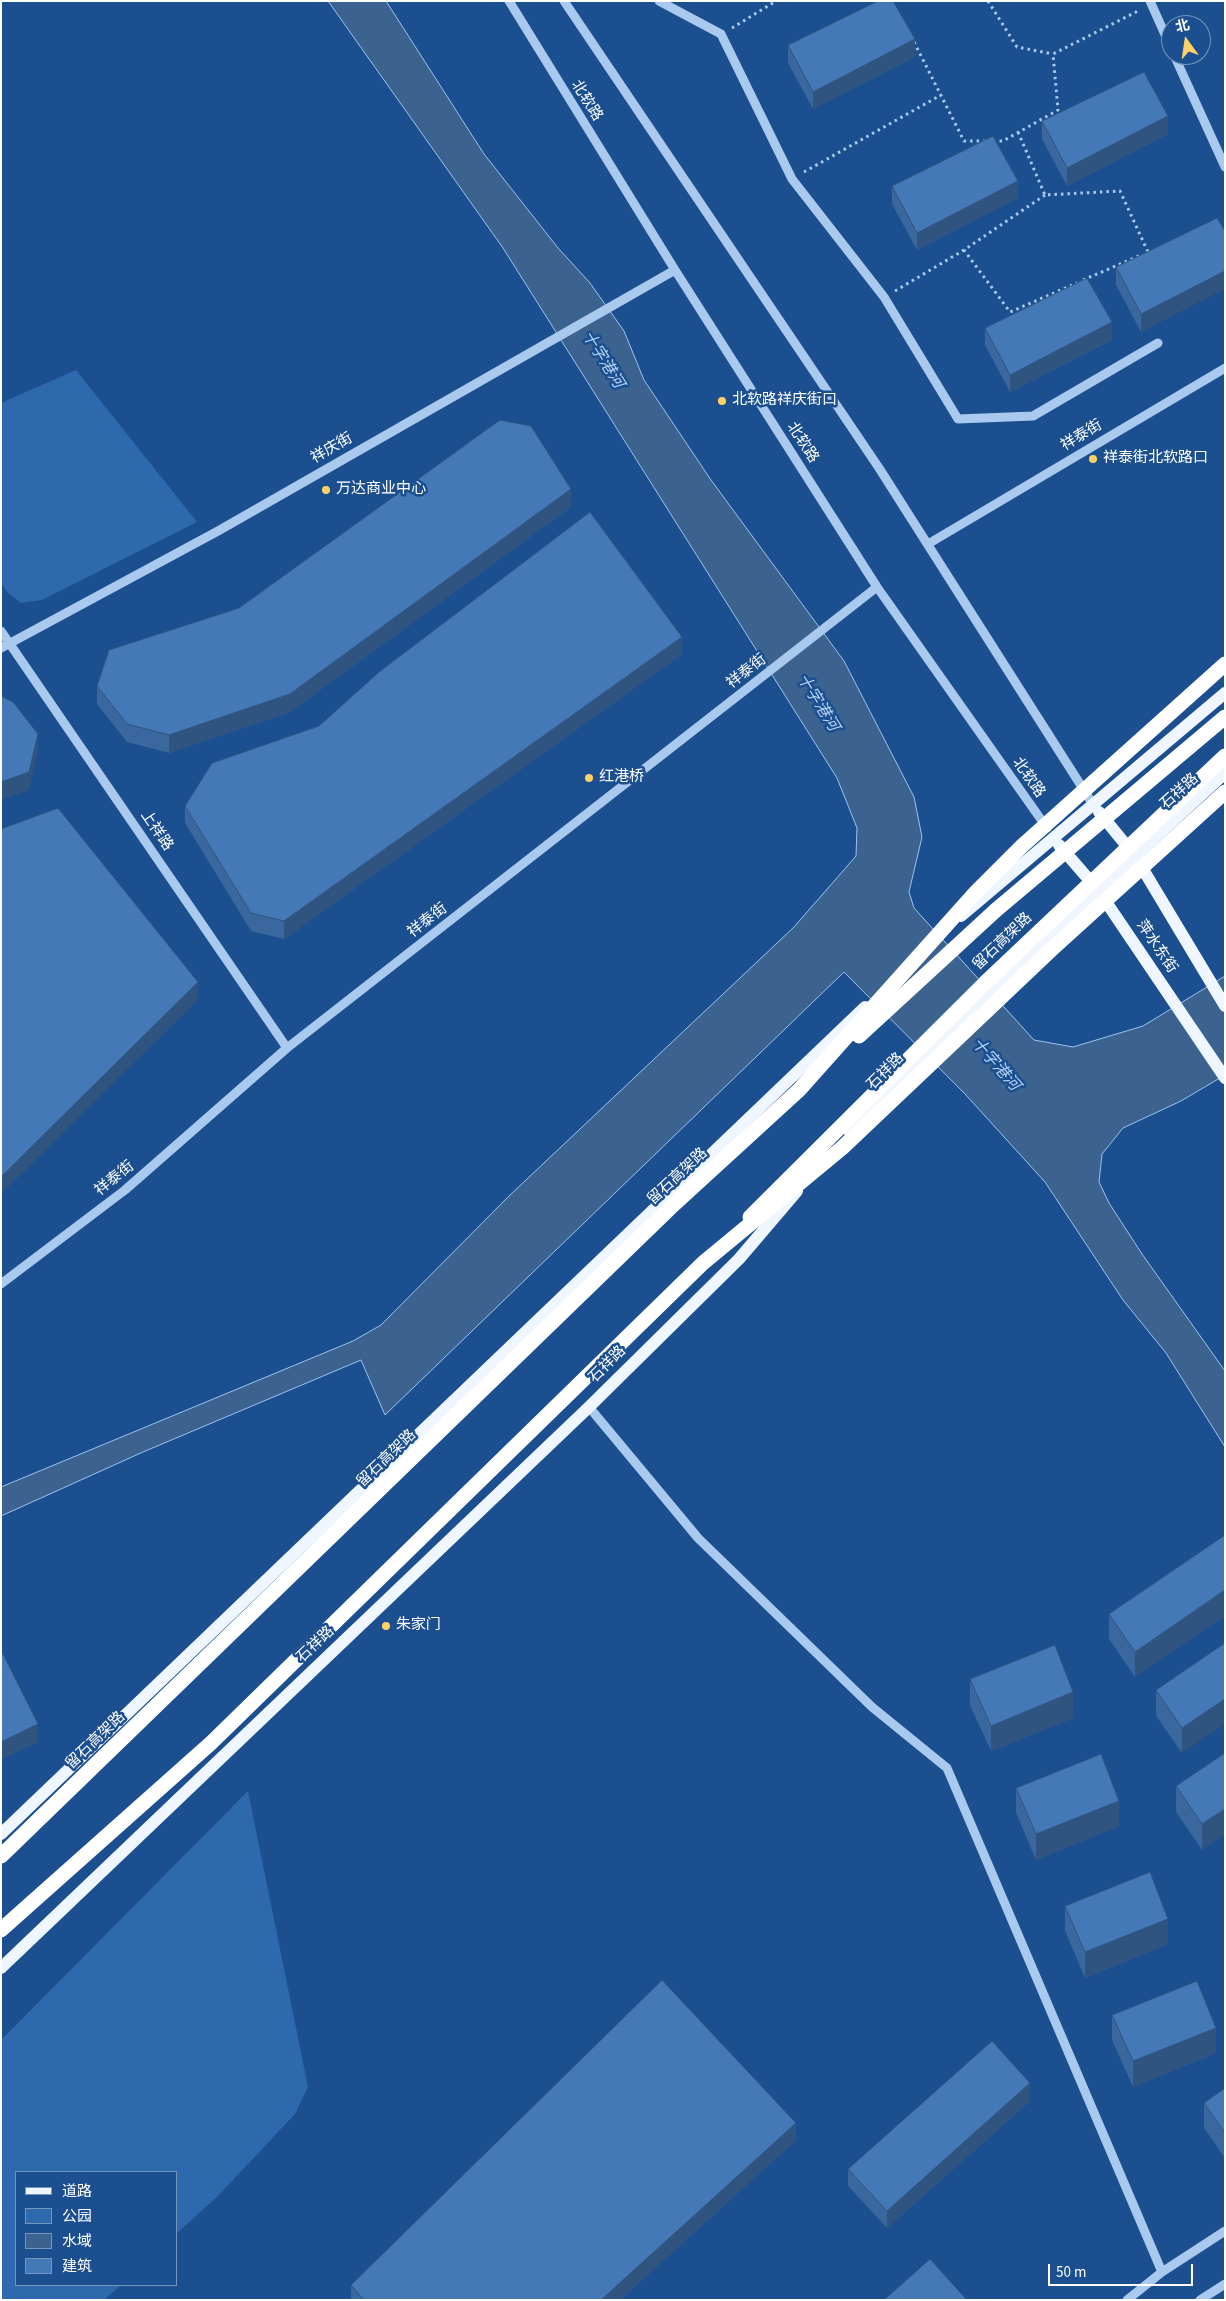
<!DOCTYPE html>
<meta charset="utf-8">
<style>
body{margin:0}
#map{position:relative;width:1226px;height:2301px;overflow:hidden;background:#1b4f8f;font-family:"Source Sans 3","Noto Sans SC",sans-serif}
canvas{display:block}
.frame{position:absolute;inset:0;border:2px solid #fff;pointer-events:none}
.legend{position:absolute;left:15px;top:2171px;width:162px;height:115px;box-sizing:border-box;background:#1b4f8f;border:1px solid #7695bc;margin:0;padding:6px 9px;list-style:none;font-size:15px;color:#fff}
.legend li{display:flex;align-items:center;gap:10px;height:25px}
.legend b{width:25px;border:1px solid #7695bc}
.north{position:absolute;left:1161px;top:15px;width:50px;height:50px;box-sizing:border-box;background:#1b4f8f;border:1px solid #7695bc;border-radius:50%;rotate:346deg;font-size:14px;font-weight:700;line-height:20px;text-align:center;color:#fff}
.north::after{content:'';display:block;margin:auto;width:18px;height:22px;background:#ffd166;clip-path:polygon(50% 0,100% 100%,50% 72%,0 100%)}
.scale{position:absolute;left:1048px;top:2264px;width:145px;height:22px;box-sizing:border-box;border:2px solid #fff;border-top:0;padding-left:6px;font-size:15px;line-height:18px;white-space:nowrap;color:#fff;-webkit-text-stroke:4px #1b4f8f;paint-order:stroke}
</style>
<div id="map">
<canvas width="1226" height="2301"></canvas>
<div class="frame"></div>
<ul class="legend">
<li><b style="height:6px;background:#f0f6ff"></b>道路</li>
<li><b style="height:14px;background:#2e69ad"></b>公园</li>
<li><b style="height:14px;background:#3c6290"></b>水域</li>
<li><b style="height:14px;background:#4478b7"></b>建筑</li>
</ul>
<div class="north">北</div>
<div class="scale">50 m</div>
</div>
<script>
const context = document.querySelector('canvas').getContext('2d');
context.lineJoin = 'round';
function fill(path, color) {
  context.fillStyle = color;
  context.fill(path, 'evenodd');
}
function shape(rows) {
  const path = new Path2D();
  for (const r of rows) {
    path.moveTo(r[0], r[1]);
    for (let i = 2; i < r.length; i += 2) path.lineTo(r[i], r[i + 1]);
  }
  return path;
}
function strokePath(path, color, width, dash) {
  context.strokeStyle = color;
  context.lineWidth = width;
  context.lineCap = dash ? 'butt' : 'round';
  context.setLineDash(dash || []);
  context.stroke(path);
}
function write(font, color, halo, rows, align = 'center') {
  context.font = font + ' "Source Sans 3","Noto Sans SC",sans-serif';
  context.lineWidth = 5;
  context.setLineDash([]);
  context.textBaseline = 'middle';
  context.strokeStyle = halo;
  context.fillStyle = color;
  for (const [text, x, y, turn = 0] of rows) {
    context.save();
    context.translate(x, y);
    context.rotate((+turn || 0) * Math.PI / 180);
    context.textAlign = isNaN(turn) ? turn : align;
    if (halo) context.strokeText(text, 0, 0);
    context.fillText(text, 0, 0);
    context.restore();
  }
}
const green = shape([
 [76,370,197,522,42,600,21,603,8,593,1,583,1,403],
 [248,1791,308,2087,295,2114,217,2197,176,2234,176,2172,16,2172,16,2285,121,2285,104,2300,1,2300,1,2040]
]);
const water = shape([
 [328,1,386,1,484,154,558,248,590,283,624,331,644,380,711,480,844,661,914,797,922,837,909,892,914,908,1034,1040,1073,1047,1143,1026,1225,976,1225,1075,1181,1101,1123,1128,1102,1154,1099,1182,1109,1203,1142,1254,1225,1371,1225,1447,1166,1353,1123,1300,1045,1182,965,1094,844,972,385,1415,361,1360,143,1452,1,1516,1,1487,353,1341,381,1325,509,1196,794,927,856,856,857,828,837,778,503,248,328,1]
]);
const path = shape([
 [988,1,1017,47,1053,54],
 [732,28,776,1],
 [914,42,964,141,987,141],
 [1018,132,1045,195,1120,191,1148,252,1145,254],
 [993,141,1003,141,1058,110,1053,54,1140,10],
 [804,172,941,95],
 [1045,195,964,250,1010,312,1077,283],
 [1083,280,1139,256],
 [895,291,964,250]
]);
const minor = shape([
 [509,1,675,270,877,587,1047,828],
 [564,1,879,468,1094,806],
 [659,1,721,34,792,179,884,297,958,419,1033,416,1158,343],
 [1150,1,1171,48],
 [1174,55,1225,167],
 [928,544,1225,368],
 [1,631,287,1048],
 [1,648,218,531,675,270],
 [1,1284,125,1190,287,1048,877,587],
 [589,1407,698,1538,872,1707,947,1768,1162,2272],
 [1127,2300,1162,2272,1225,2231],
 [1200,2300,1225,2284]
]);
const major = shape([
 [1099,812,1135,856,1225,1006],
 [1059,845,1098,890,1225,1078],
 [961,916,1225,693],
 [849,1131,1098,890,1225,773],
 [1,1834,865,1007],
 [1,1968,589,1407,739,1259,797,1191]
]);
const highway = shape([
 [859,1036,996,910],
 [750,1217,986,982],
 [1,1856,670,1208,799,1090,865,1016]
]);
const highwayBridge = shape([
 [996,910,1225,717],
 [986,982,1225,756],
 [865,1016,976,892,1022,846,1225,664],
 [1,1930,211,1743,703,1263,842,1148,1053,948,1225,792]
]);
const wall = shape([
 [788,45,915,57,813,109,788,63],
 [1042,121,1168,134,1067,186,1042,139],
 [892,186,1018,198,917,250,892,204],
 [1217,218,1141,332,1116,285,1116,267],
 [985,328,1112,340,1010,392,985,345],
 [571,507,290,712,169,753,127,742,97,704,97,686,239,608],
 [682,654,284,939,251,931,185,823,185,806],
 [1225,1535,1135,1677,1109,1639,1109,1614],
 [1225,1643,1182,1753,1156,1716,1156,1690],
 [970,1679,1073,1718,991,1751,970,1705],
 [1225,1753,1202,1850,1176,1812,1176,1786],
 [1016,1788,1119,1826,1036,1860,1016,1813],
 [1065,1906,1168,1944,1085,1978,1065,1931],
 [1112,2015,1216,2053,1133,2087,1112,2040],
 [1225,2088,1225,2158,1204,2128,1204,2103],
 [1030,2101,887,2228,848,2186,848,2169],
 [796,2140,620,2300,351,2300,351,2285]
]);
const shadedWall = shape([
 [915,39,915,57,813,109,813,92],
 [1168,116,1168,134,1067,186,1067,168],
 [1018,181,1018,198,917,250,917,233],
 [1225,271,1225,289,1141,332,1141,314],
 [1112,322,1112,340,1010,392,1010,375],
 [571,489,571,507,290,712,169,753,169,735],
 [682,637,682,654,284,939,284,921],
 [38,734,38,752,29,790,1,800,1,782],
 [198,982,198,1000,1,1194,1,1177],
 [1225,1590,1225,1616,1135,1677,1135,1652],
 [1073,1692,1073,1718,991,1751,991,1726],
 [1225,1699,1225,1724,1182,1753,1182,1728],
 [38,1724,38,1742,1,1760,1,1742],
 [1119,1801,1119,1826,1036,1860,1036,1834],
 [1225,1809,1225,1834,1202,1850,1202,1824],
 [1168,1919,1168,1944,1085,1978,1085,1952],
 [1216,2028,1216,2053,1133,2087,1133,2061],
 [1030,2083,1030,2101,887,2228,887,2211],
 [796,2123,796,2140,620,2300,601,2300]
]);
const building = shape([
 [878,1,893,1,915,39,813,92,788,45,878,1],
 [1144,72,1168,116,1067,168,1042,121,1144,72],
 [993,136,1018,181,917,233,892,186,993,136],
 [1217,218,1225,231,1225,271,1141,314,1116,267,1217,218],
 [1087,278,1112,322,1010,375,985,328,1087,278],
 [500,420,531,426,571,489,290,694,169,735,127,724,97,686,109,650,239,608,500,420],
 [590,512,682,637,284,921,251,913,185,806,212,763,319,726,379,672,590,512],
 [1,696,13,702,38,734,29,772,1,782,1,696],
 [58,808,198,982,1,1177,1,829,58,808],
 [1225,1535,1225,1590,1135,1652,1109,1614,1225,1535],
 [1225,1643,1225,1699,1182,1728,1156,1690,1225,1643],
 [1055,1645,1073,1692,991,1726,970,1679,1055,1645],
 [1,1650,38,1724,1,1742,1,1650],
 [1225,1753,1225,1809,1202,1824,1176,1786,1225,1753],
 [1101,1754,1119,1801,1036,1834,1016,1788,1101,1754],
 [1150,1872,1168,1919,1085,1952,1065,1906,1150,1872],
 [662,1980,796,2123,601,2300,364,2300,351,2285,662,1980],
 [1197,1981,1216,2028,1133,2061,1112,2015,1197,1981],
 [992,2041,1030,2083,887,2211,848,2169,992,2041],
 [1225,2088,1225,2133,1204,2103,1225,2088],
 [930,2259,967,2300,884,2300,930,2259]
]);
const markers = [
 [722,401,5,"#ffd166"],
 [1093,459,5,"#ffd166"],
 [326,490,5,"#ffd166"],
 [589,778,5,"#ffd166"],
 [386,1626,5,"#ffd166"]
];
const streetNames = [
 ["北软路",586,101,58],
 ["祥泰街",1082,436,-31],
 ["北软路",802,443,57],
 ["祥庆街",332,449,-30],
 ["祥泰街",747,672,-38],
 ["北软路",1028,778,55],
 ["石祥路",1180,792,-42],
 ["上祥路",156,831,56],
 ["祥泰街",428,921,-38],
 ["留石高架路",1003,942,-44],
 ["萍水东街",1156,947,56],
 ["石祥路",886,1072,-45],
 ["留石高架路",678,1177,-43],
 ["祥泰街",115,1179,-39],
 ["石祥路",608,1365,-45],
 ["留石高架路",387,1459,-44],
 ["石祥路",316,1645,-44],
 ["留石高架路",96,1741,-44]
];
const poiNames = [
 ["北软路祥庆街口",732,401],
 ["祥泰街北软路口",1103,459],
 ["万达商业中心",336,490],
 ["红港桥",599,778],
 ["朱家门",396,1626]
];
const waterNames = [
 ["十字港河",602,360,58],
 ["十字港河",817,703,58],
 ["十字港河",995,1065,49]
];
fill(green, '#2e69ad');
fill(water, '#3c6290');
strokePath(water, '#9cc4f0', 1);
strokePath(path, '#a9c9ee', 3, [2.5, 4]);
strokePath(minor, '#a9c9ee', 9);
strokePath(major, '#f0f6ff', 12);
strokePath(highway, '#fff', 15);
strokePath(highwayBridge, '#fff', 15);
fill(wall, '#3a679d');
fill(shadedWall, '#305480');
fill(building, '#4478b7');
strokePath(building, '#305480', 1);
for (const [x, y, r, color] of markers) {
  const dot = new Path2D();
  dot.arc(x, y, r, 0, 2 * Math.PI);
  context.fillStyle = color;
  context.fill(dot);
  strokePath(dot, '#1b4f8f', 2);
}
write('15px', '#fff', '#1b4f8f', streetNames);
write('15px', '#fff', '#1b4f8f', poiNames, 'left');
write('italic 16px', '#b5d3f5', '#1b4f8f', waterNames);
</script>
